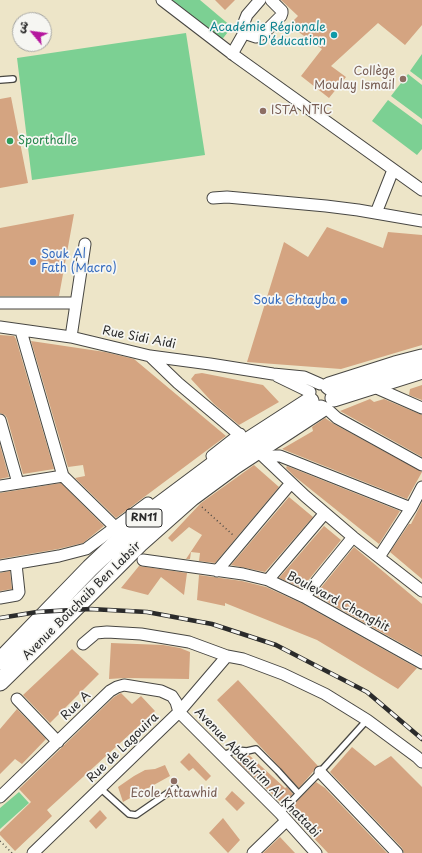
<!DOCTYPE html>
<meta charset="utf-8">
<style>
body{margin:0}
#map{position:relative;width:422px;height:853px;overflow:hidden;background:#ede5c8;font-family:"Playpen Sans","Playpen Sans Arabic",sans-serif}
canvas{display:block}
.north{position:absolute;left:12px;top:12px;width:40px;height:40px;box-sizing:border-box;background:#f6f6f2;border:1px solid #a5a5a2;border-radius:50%;rotate:299deg;font-size:11px;font-weight:700;line-height:16px;text-align:center;color:#2b2b2b}
.north::after{content:'';display:block;margin:auto;width:14px;height:18px;background:#b5179e;clip-path:polygon(50% 0,100% 100%,50% 72%,0 100%)}
</style>
<div id="map">
<canvas width="422" height="853"></canvas>
<div class="north">ش</div>
</div>
<script>
const context = document.querySelector('canvas').getContext('2d');
context.lineJoin = 'round';
function fill(path, color) {
  context.fillStyle = color;
  context.fill(path, 'evenodd');
}
function shape(rows) {
  const path = new Path2D();
  for (const r of rows) {
    path.moveTo(r[0], r[1]);
    for (let i = 2; i < r.length; i += 2) path.lineTo(r[i], r[i + 1]);
  }
  return path;
}
function strokePath(path, color, width, dash) {
  context.strokeStyle = color;
  context.lineWidth = width;
  context.lineCap = dash ? 'butt' : 'round';
  context.setLineDash(dash || []);
  context.stroke(path);
}
function write(font, color, halo, rows, align = 'center') {
  context.font = font + ' "Playpen Sans",sans-serif';
  context.lineWidth = 3.5;
  context.setLineDash([]);
  context.textBaseline = 'middle';
  context.strokeStyle = halo;
  context.fillStyle = color;
  for (const [text, x, y, turn = 0] of rows) {
    context.save();
    context.translate(x, y);
    context.rotate((+turn || 0) * Math.PI / 180);
    context.textAlign = isNaN(turn) ? turn : align;
    if (halo) context.strokeText(text, 0, 0);
    context.fillText(text, 0, 0);
    context.restore();
  }
}
const green = shape([
 [170,0,200,0,232,27,220,42],
 [186,33,205,155,32,180,17,58],
 [422,54,422,80,410,71],
 [408,74,422,85,422,119,391,96],
 [388,100,422,125,422,149,417,155,372,121],
 [19,792,29,803,0,829,0,808]
]);
const building = shape([
 [215,0,235,0,225,10],
 [281,0,422,0,422,25,405,45,378,23,331,66,346,77,329,98,301,76,322,49,289,25,298,16],
 [11,97,28,183,0,188,0,99],
 [74,214,59,296,0,296,0,228],
 [327,227,383,248,388,232,422,235,422,345,341,369,247,362,284,242,308,257],
 [0,335,14,336,16,339,54,469,23,474,7,418,5,415,0,413],
 [31,341,105,352,134,359,226,436,116,518,75,478,85,476,83,465,68,467],
 [202,373,263,385,279,402,239,425,214,404,191,379,195,374],
 [422,385,422,400,409,395,410,389],
 [370,399,374,402,384,399,422,415,422,457,340,411],
 [325,418,334,424,422,472,407,499,282,449,313,431,312,427],
 [0,445,9,477,0,479],
 [254,465,279,487,215,563,199,561,200,553,191,552,190,559,186,559,202,535,189,527,172,542,168,538,201,503],
 [287,466,400,511,379,544,294,476,286,468],
 [61,483,104,526,83,543,58,549,0,559,0,493],
 [289,497,313,517,265,572,231,565],
 [422,502,422,579,390,552,409,524,411,524],
 [324,526,341,540,302,588,279,578],
 [354,547,422,604,422,655,315,595],
 [139,566,187,573,184,595,161,577,148,595,121,588],
 [10,571,12,589,0,591,0,573],
 [199,575,242,581,266,587,301,603,417,668,398,689,317,640,225,603,225,606,197,600],
 [111,643,163,645,180,648,190,652,189,679,125,678,109,679],
 [72,649,99,674,50,723,23,695],
 [238,680,318,766,299,788,217,700],
 [121,693,132,704,141,696,155,711,47,810,52,816,15,851,0,835,0,832,31,802,19,789,114,697],
 [17,709,46,739,22,764,15,759,0,774,0,729],
 [352,747,375,766,391,756,422,787,422,853,404,853,402,848,330,772],
 [189,753,211,776,206,781,193,768,189,771,180,762],
 [244,755,249,755,285,788,287,787,293,794,283,804,238,762],
 [165,765,170,776,123,802,118,787,134,776,145,770,155,769],
 [316,782,325,788,387,853,328,853,289,812,290,810,289,809],
 [232,791,245,803,237,811,225,799],
 [100,810,107,818,96,829,89,821],
 [223,818,240,840,228,853,209,833],
 [280,837,295,853,263,853]
]);
const path = shape([
 [202,507,233,535],
 [0,841,12,853]
]);
const lane = shape([
 [0,80,13,79],
 [223,755,236,750,247,751,256,749,278,771,298,793],
 [100,788,129,814,136,815,175,788],
 [280,813,320,772,367,720]
]);
const street = shape([
 [162,0,235,56,422,190],
 [244,33,256,37,265,32,281,16,282,13,282,11,271,0],
 [232,54,244,33,243,25,247,15,260,0],
 [213,198,227,197,326,206,358,210,422,221],
 [376,213,393,170],
 [0,303,76,303],
 [0,327,71,337,150,356,210,364,273,374,304,377,320,384],
 [21,331,63,476,116,528],
 [71,337,85,244],
 [150,356,178,383,247,441,305,496,353,537,422,591],
 [277,376,310,392],
 [372,386,422,408],
 [326,408,337,418,422,465],
 [0,420,18,483],
 [212,456,240,434],
 [266,459,274,456,280,456,411,508],
 [0,486,63,476],
 [379,557,411,508,422,487],
 [143,560,243,574,268,580,304,597,422,663],
 [0,566,59,556,86,549,148,503],
 [217,571,291,483],
 [268,580,325,513],
 [304,597,353,537],
 [0,598,17,595,19,592,16,564],
 [83,644,96,633,107,632,141,634,189,642,227,656,243,659,283,674,325,694,367,720,417,757,422,762],
 [17,699,58,742],
 [320,772,397,853],
 [0,797,110,691,117,687,124,685,161,691,172,696,176,702,179,712,280,813,316,853],
 [33,853,179,712,227,656],
 [253,853,286,821]
]);
const primary = shape([
 [329,386,395,365,422,358],
 [334,398,422,370],
 [0,661,90,568,145,516,228,454,310,401],
 [0,682,42,641,139,544,192,497,234,466,321,409]
]);
const rail = shape([
 [0,618,37,612,90,609,147,612,212,624,276,645,367,692,422,739]
]);
const markers = [
 [334,35,4,"#0f9aa8"],
 [403,79,4,"#8d6e63"],
 [263,111,4,"#8d6e63"],
 [10,141,4,"#2e9e5b"],
 [33,262,4,"#3f7fe0"],
 [344,301,4,"#3f7fe0"],
 [174,781,4,"#8d6e63"]
];
const shields = [
 [144,518,36]
];
const shieldNames = [
 ["RN11",144,518]
];
const cultureNames = [
 ["Académie Régionale",326,28],
 ["D'éducation",326,42]
];
const educationNames = [
 ["Collège",395,72],
 ["Moulay Ismail",395,86],
 ["ISTA NTIC",271,111,"left"],
 ["Ecole Attawhid",174,794,"center"]
];
const leisureNames = [
 ["Sporthalle",18,141]
];
const shopNames = [
 ["Souk Al",41,255],
 ["Fath (Macro)",41,269],
 ["Souk Chtayba",336,301,"right"]
];
const streetNames = [
 ["Rue Sidi Aidi",139,338,11],
 ["Avenue Bouchaib Ben Labsir",82,601,-45],
 ["Boulevard Changhit",338,602,28],
 ["Rue A",76,706,-44],
 ["Rue de Lagouira",123,748,-44],
 ["Avenue Abdelkrim Al Khattabi",257,773,46]
];
fill(green, '#7cd093');
fill(building, '#d4a481');
strokePath(lane, '#484743', 8);
strokePath(street, '#484743', 13);
strokePath(primary, '#484743', 19);
strokePath(path, '#484743', 1.5, [1, 3]);
strokePath(lane, '#fff', 5.5);
strokePath(street, '#fff', 11);
strokePath(primary, '#fff', 17);
strokePath(rail, '#2b2b2b', 4.5);
strokePath(rail, '#f6f6f2', 3, [9]);
for (const [x, y, r, color] of markers) {
  const dot = new Path2D();
  dot.arc(x, y, r, 0, 2 * Math.PI);
  context.fillStyle = color;
  context.fill(dot);
  strokePath(dot, '#f6f6f2', 1.5);
}
for (const [x, y, w] of shields) {
  const box = new Path2D();
  box.roundRect(x - w / 2, y - 9, w, 18, 3);
  context.fillStyle = '#f6f6f2';
  context.fill(box);
  strokePath(box, '#2b2b2b', 1);
}
write('bold 11px', '#2b2b2b', null, shieldNames);
write('12px', '#0d838f', '#f6f6f2', cultureNames, 'right');
write('12px', '#785e54', '#f6f6f2', educationNames, 'right');
write('12px', '#27864d', '#f6f6f2', leisureNames, 'left');
write('12px', '#366cbe', '#f6f6f2', shopNames, 'left');
write('12px', '#2b2b2b', '#f6f6f2', streetNames);
</script>
